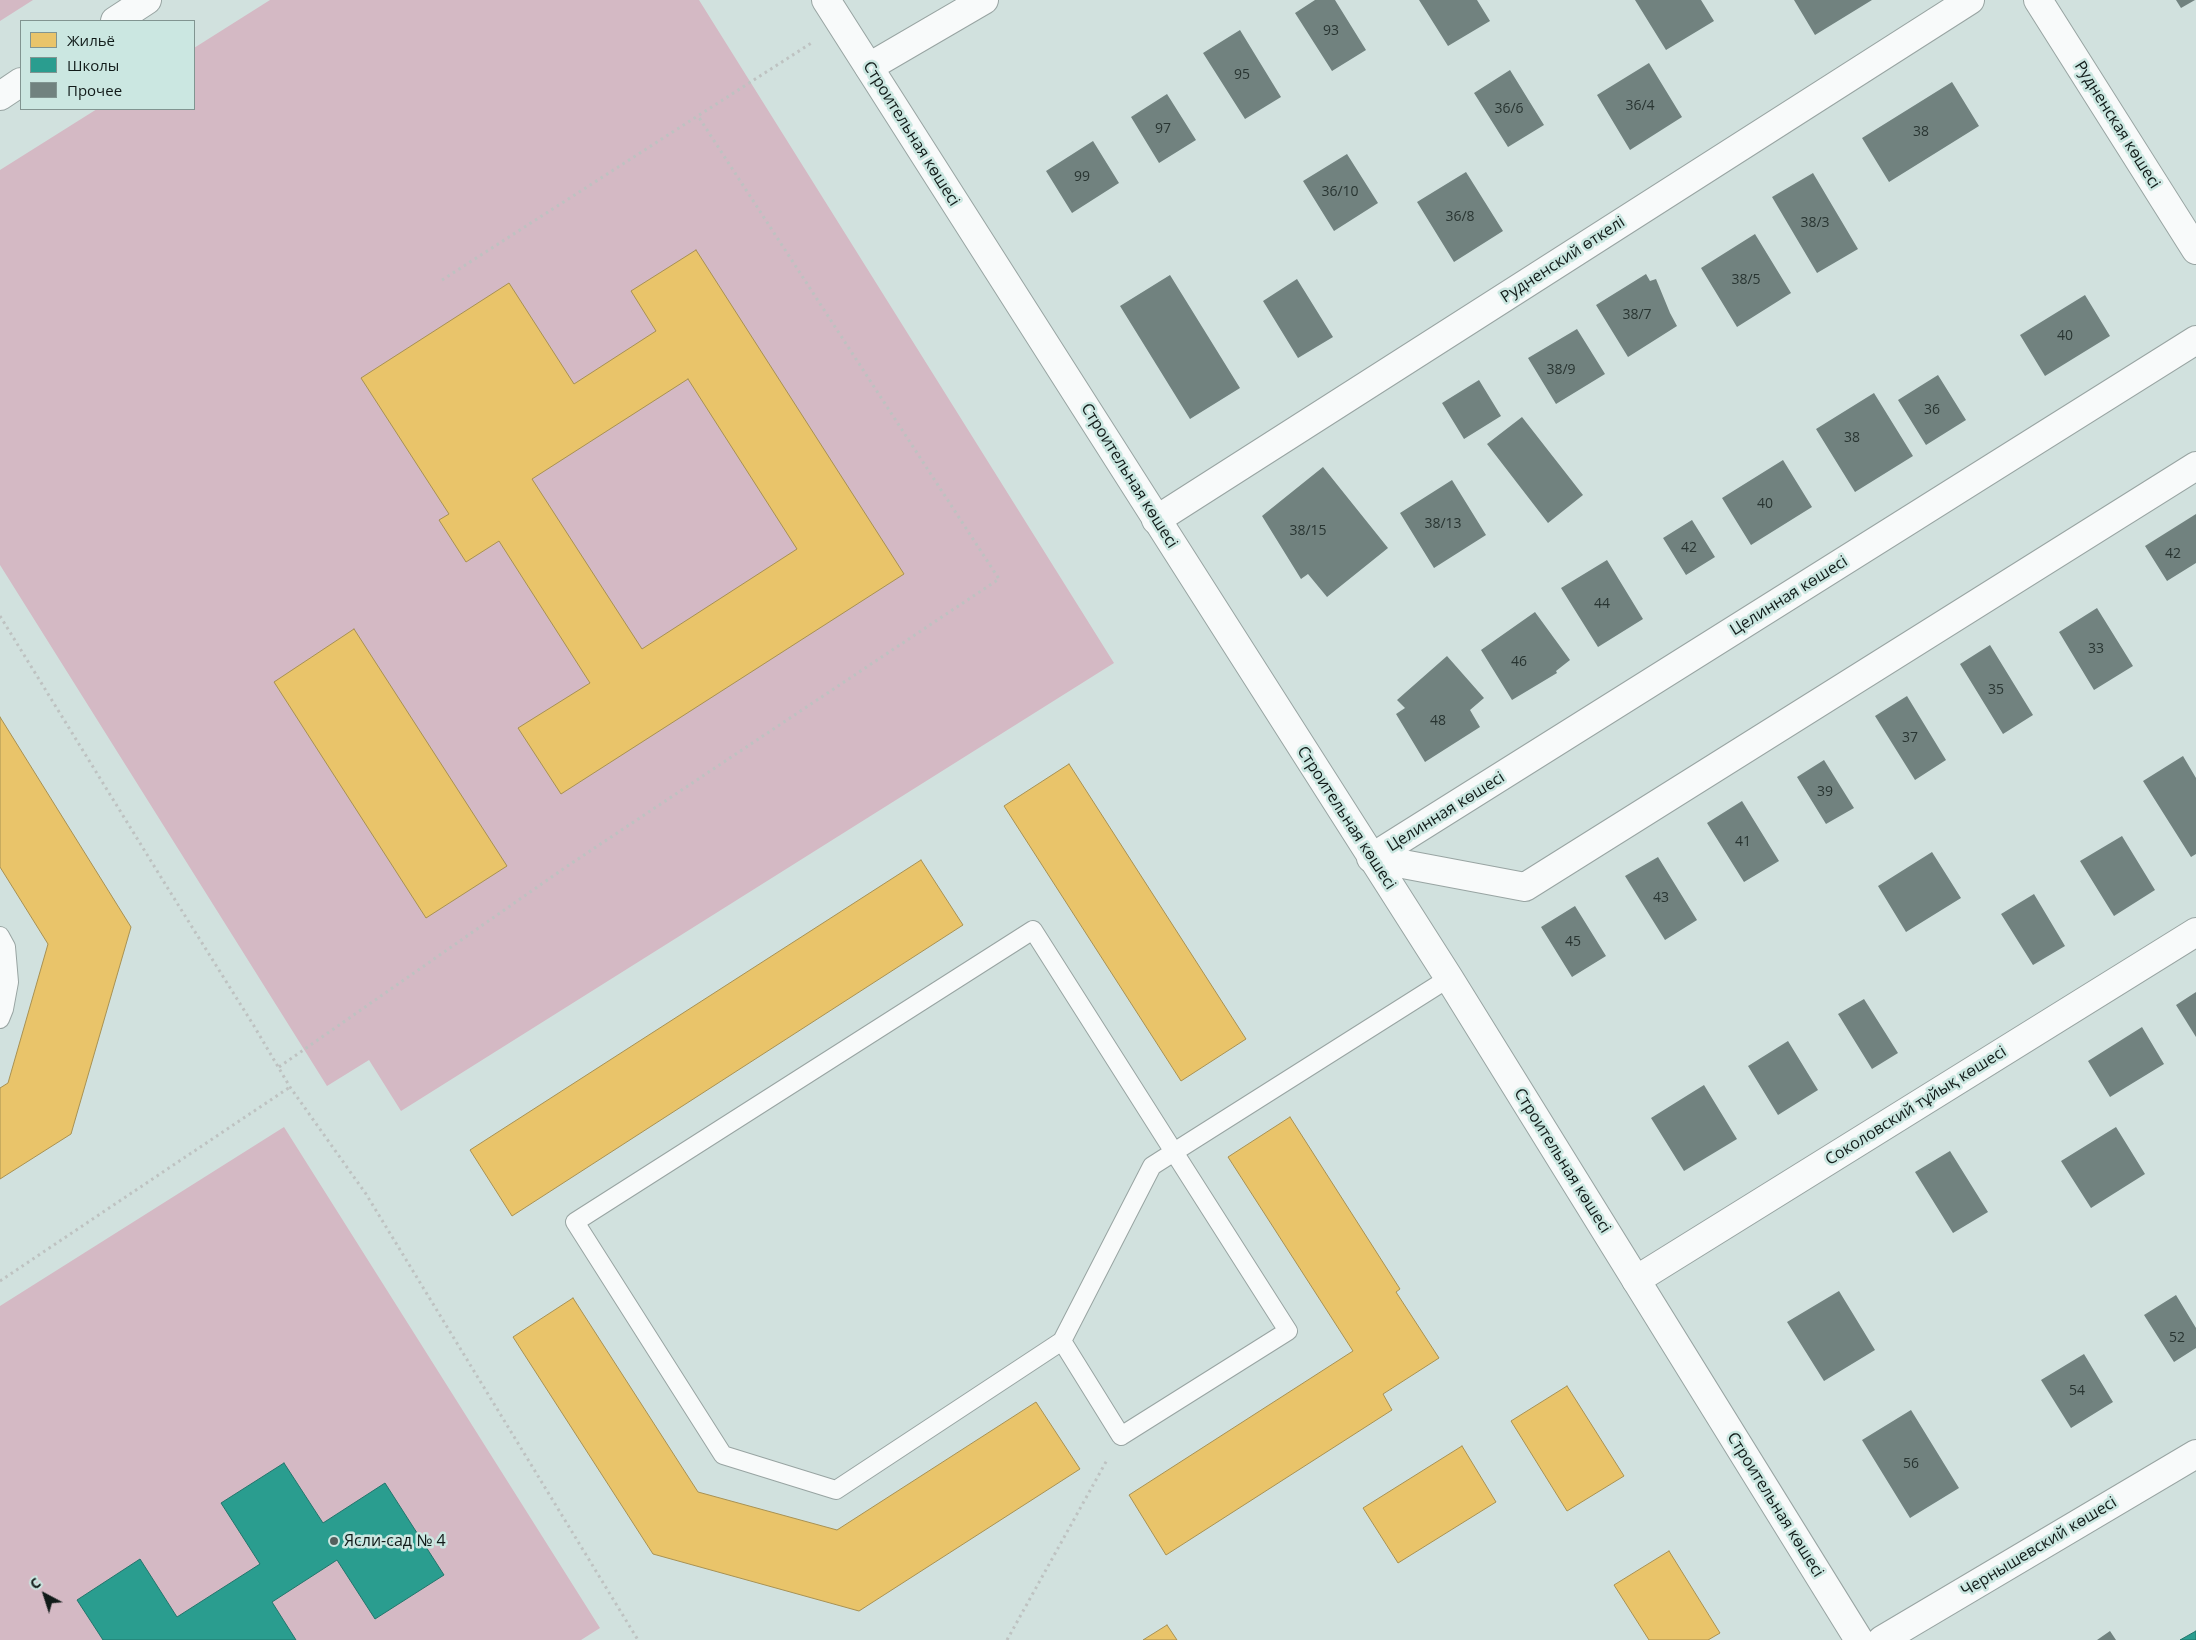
<!DOCTYPE html>
<meta charset="utf-8">
<style>
body{margin:0}
#map{position:relative;width:2196px;height:1640px;overflow:hidden;background:#d1e1de;font-family:"Open Sans",sans-serif}
canvas{display:block}
.legend{position:absolute;left:20px;top:20px;width:175px;height:90px;box-sizing:border-box;background:#cbe7e1;border:1px solid #819591;margin:0;padding:6px 9px;list-style:none;font-size:15px;color:#111b19}
.legend li{display:flex;align-items:center;gap:10px;height:25px}
.legend b{width:25px;border:1px solid #819591}
.north{position:absolute;left:20px;top:1570px;width:50px;height:50px;-webkit-text-stroke:4px #cbe7e1;paint-order:stroke;rotate:320deg;font-size:14px;font-weight:700;line-height:20px;text-align:center;color:#111b19}
.north::after{content:'';display:block;margin:auto;width:18px;height:22px;background:#111b19;clip-path:polygon(50% 0,100% 100%,50% 72%,0 100%)}
</style>
<div id="map">
<canvas width="2196" height="1640"></canvas>
<ul class="legend">
<li><b style="height:14px;background:#e9c46a"></b>Жильё</li>
<li><b style="height:14px;background:#2a9d8f"></b>Школы</li>
<li><b style="height:14px;background:#71827f"></b>Прочее</li>
</ul>
<div class="north">С</div>
</div>
<script>
const context = document.querySelector('canvas').getContext('2d');
context.lineJoin = 'round';
function fill(path, color) {
  context.fillStyle = color;
  context.fill(path, 'evenodd');
}
function shape(rows) {
  const path = new Path2D();
  for (const r of rows) {
    path.moveTo(r[0], r[1]);
    for (let i = 2; i < r.length; i += 2) path.lineTo(r[i], r[i + 1]);
  }
  return path;
}
function strokePath(path, color, width, dash) {
  context.strokeStyle = color;
  context.lineWidth = width;
  context.lineCap = dash ? 'butt' : 'round';
  context.setLineDash(dash || []);
  context.stroke(path);
}
function write(font, color, halo, rows, align = 'center') {
  context.font = font + ' "Open Sans",sans-serif';
  context.lineWidth = 5;
  context.setLineDash([]);
  context.textBaseline = 'middle';
  context.strokeStyle = halo;
  context.fillStyle = color;
  for (const [text, x, y, turn = 0] of rows) {
    context.save();
    context.translate(x, y);
    context.rotate((+turn || 0) * Math.PI / 180);
    context.textAlign = isNaN(turn) ? turn : align;
    if (halo) context.strokeText(text, 0, 0);
    context.fillText(text, 0, 0);
    context.restore();
  }
}
const green = shape([
 [0,0,33,0,0,21],
 [270,0,699,0,1114,663,401,1111,369,1060,327,1086,0,565,0,170,97,109,194,109,194,48],
 [284,1127,600,1628,581,1640,0,1640,0,1306]
]);
const homes = shape([
 [696,250,904,574,561,794,518,728,590,683,499,541,466,562,439,520,449,514,361,378,509,283,574,384,656,331,631,291,696,250],
 [688,379,797,549,642,649,532,479,688,379],
 [354,629,507,866,426,918,274,682,354,629],
 [0,717,131,927,71,1134,0,1179,0,1088,8,1083,48,944,0,867,0,717],
 [1069,764,1246,1039,1181,1081,1004,806,1069,764],
 [921,860,963,925,512,1216,470,1150,921,860],
 [1290,1117,1400,1289,1396,1292,1439,1358,1383,1394,1392,1410,1166,1555,1129,1495,1353,1351,1228,1157,1290,1117],
 [573,1298,698,1492,837,1530,1036,1402,1080,1469,859,1611,653,1554,513,1337,573,1298],
 [1567,1386,1624,1476,1567,1511,1511,1421,1567,1386],
 [1462,1446,1496,1502,1398,1563,1363,1508,1462,1446],
 [1669,1551,1720,1633,1708,1640,1649,1640,1614,1585,1669,1551],
 [1167,1625,1177,1640,1143,1640,1167,1625]
]);
const schools = shape([
 [284,1463,323,1523,385,1483,444,1575,375,1619,337,1560,272,1602,296,1640,103,1640,77,1600,140,1559,177,1617,260,1564,221,1503,284,1463],
 [2196,1631,2196,1640,2180,1640,2196,1631]
]);
const building = shape([
 [1315,0,1335,0,1366,50,1332,71,1295,13],
 [1419,0,1477,0,1490,21,1448,46],
 [1635,0,1701,0,1714,21,1666,50],
 [1794,0,1872,0,1815,35],
 [2176,0,2195,0,2181,8],
 [1240,30,1281,97,1245,119,1203,53],
 [1649,63,1682,117,1630,150,1597,95],
 [1510,70,1544,125,1508,147,1474,93],
 [1952,82,1979,126,1889,182,1862,138],
 [1167,94,1196,140,1159,163,1131,117],
 [1093,141,1119,183,1072,213,1046,171],
 [1347,154,1378,203,1334,231,1303,181],
 [1466,172,1503,231,1454,262,1417,202],
 [1813,173,1858,249,1817,273,1772,197],
 [1755,234,1791,293,1737,327,1701,268],
 [1646,274,1650,281,1656,279,1670,313,1677,326,1628,357,1596,305],
 [1170,275,1240,388,1190,419,1120,306],
 [1297,279,1333,337,1298,358,1263,301],
 [2085,295,2110,336,2045,376,2020,335],
 [1577,329,1605,374,1556,404,1528,358],
 [1938,375,1966,420,1926,445,1898,400],
 [1479,380,1501,416,1464,439,1442,403],
 [1874,393,1913,456,1855,492,1816,429],
 [1522,417,1583,495,1548,523,1487,444],
 [1783,460,1812,507,1751,545,1722,498],
 [1323,467,1388,548,1327,597,1308,574,1301,579,1262,516],
 [1452,480,1486,535,1434,568,1400,513],
 [2196,514,2196,563,2167,581,2145,546],
 [1692,520,1715,557,1686,575,1663,538],
 [1607,560,1643,619,1598,647,1561,588],
 [2097,608,2133,666,2094,690,2059,632],
 [1535,612,1570,660,1556,671,1557,673,1512,700,1481,650],
 [1990,645,2033,715,2003,734,1960,664],
 [1447,656,1484,698,1470,710,1480,727,1425,762,1396,714,1405,708,1397,700],
 [1907,696,1946,760,1915,780,1875,716],
 [2183,756,2196,778,2196,854,2191,857,2143,781],
 [1824,760,1854,808,1826,824,1797,777],
 [1742,801,1779,861,1744,882,1707,823],
 [2122,836,2155,890,2114,916,2080,861],
 [1932,852,1961,898,1906,932,1878,886],
 [1658,857,1697,920,1665,940,1625,876],
 [2034,894,2065,946,2033,965,2001,914],
 [1575,906,1606,956,1572,977,1541,927],
 [2196,992,2196,1037,2176,1005],
 [1864,999,1898,1053,1872,1069,1838,1014],
 [2142,1027,2164,1064,2110,1097,2088,1061],
 [1788,1041,1818,1090,1778,1115,1748,1066],
 [1704,1085,1737,1139,1684,1171,1651,1118],
 [2116,1127,2145,1174,2091,1208,2061,1161],
 [1950,1151,1988,1212,1953,1233,1915,1172],
 [1839,1291,1875,1350,1824,1381,1787,1322],
 [2176,1295,2196,1328,2196,1348,2174,1362,2144,1315],
 [2084,1354,2113,1402,2071,1428,2041,1380],
 [1911,1410,1959,1488,1910,1518,1862,1440],
 [2110,1631,2116,1640,2097,1640]
]);
const path = shape([
 [442,280,813,42],
 [0,616,167,887,254,1026,290,1087,366,1194,638,1640],
 [279,1067,566,867,999,579,698,116],
 [0,1281,290,1087],
 [1007,1640,1107,1460]
]);
const lane = shape([
 [0,936,6,947,9,982,4,1009,0,1019],
 [1062,1341,1121,1436,1288,1331,1174,1152,1033,930,575,1222,723,1455,836,1490,1062,1341,1152,1166,1174,1152,1449,978]
]);
const street = shape([
 [2038,0,2196,250],
 [115,21,147,0],
 [869,67,984,0],
 [0,96,21,82],
 [1156,520,1970,0],
 [1371,858,2196,340],
 [1371,858,1525,887,2196,466],
 [1636,1280,2196,932]
]);
const secondary = shape([
 [826,0,1449,978,1859,1640],
 [1882,1640,2196,1454]
]);
const markers = [
 [334,1541,5,"#54605e"]
];
const numberNames = [
 ["93",1331,31],
 ["95",1242,75],
 ["36/4",1640,106],
 ["36/6",1509,109],
 ["97",1163,129],
 ["38",1921,132],
 ["99",1082,177],
 ["36/10",1340,192],
 ["36/8",1460,217],
 ["38/3",1815,223],
 ["38/5",1746,280],
 ["38/7",1637,315],
 ["40",2065,336],
 ["38/9",1561,370],
 ["36",1932,410],
 ["38",1852,438],
 ["40",1765,504],
 ["38/13",1443,524],
 ["38/15",1308,531],
 ["42",1689,548],
 ["42",2173,554],
 ["44",1602,604],
 ["33",2096,649],
 ["46",1519,662],
 ["35",1996,690],
 ["48",1438,721],
 ["37",1910,738],
 ["39",1825,792],
 ["41",1743,842],
 ["43",1661,898],
 ["45",1573,942],
 ["52",2177,1338],
 ["54",2077,1391],
 ["56",1911,1464]
];
const streetNames = [
 ["Рудненская көшесі",2117,125,58],
 ["Строительная көшесі",911,134,58],
 ["Рудненский өткелі",1563,260,-33],
 ["Строительная көшесі",1129,476,58],
 ["Целинная көшесі",1789,596,-32],
 ["Целинная көшесі",1446,812,-32],
 ["Строительная көшесі",1346,818,57],
 ["Соколовский тұйық көшесі",1916,1106,-32],
 ["Строительная көшесі",1562,1161,58],
 ["Строительная көшесі",1775,1505,58],
 ["Чернышевский көшесі",2039,1547,-31]
];
const poiNames = [
 ["Ясли-сад № 4",344,1541]
];
fill(green, '#d4b9c4');
fill(homes, '#e9c46a');
strokePath(homes, '#a89152', 1);
fill(schools, '#2a9d8f');
strokePath(schools, '#22766c', 1);
fill(building, '#71827f');
strokePath(lane, '#98a4a2', 20);
strokePath(street, '#98a4a2', 30);
strokePath(secondary, '#98a4a2', 30);
strokePath(path, '#bec2c1', 3, [2.5, 4]);
strokePath(lane, '#f8fafa', 18);
strokePath(street, '#f8fafa', 28);
strokePath(secondary, '#f8fafa', 28);
for (const [x, y, r, color] of markers) {
  const dot = new Path2D();
  dot.arc(x, y, r, 0, 2 * Math.PI);
  context.fillStyle = color;
  context.fill(dot);
  strokePath(dot, '#cbe7e1', 2);
}
write('14px', '#293532', null, numberNames);
write('16px', '#111b19', '#cbe7e1', streetNames);
write('16px', '#111b19', '#cbe7e1', poiNames, 'left');
</script>
